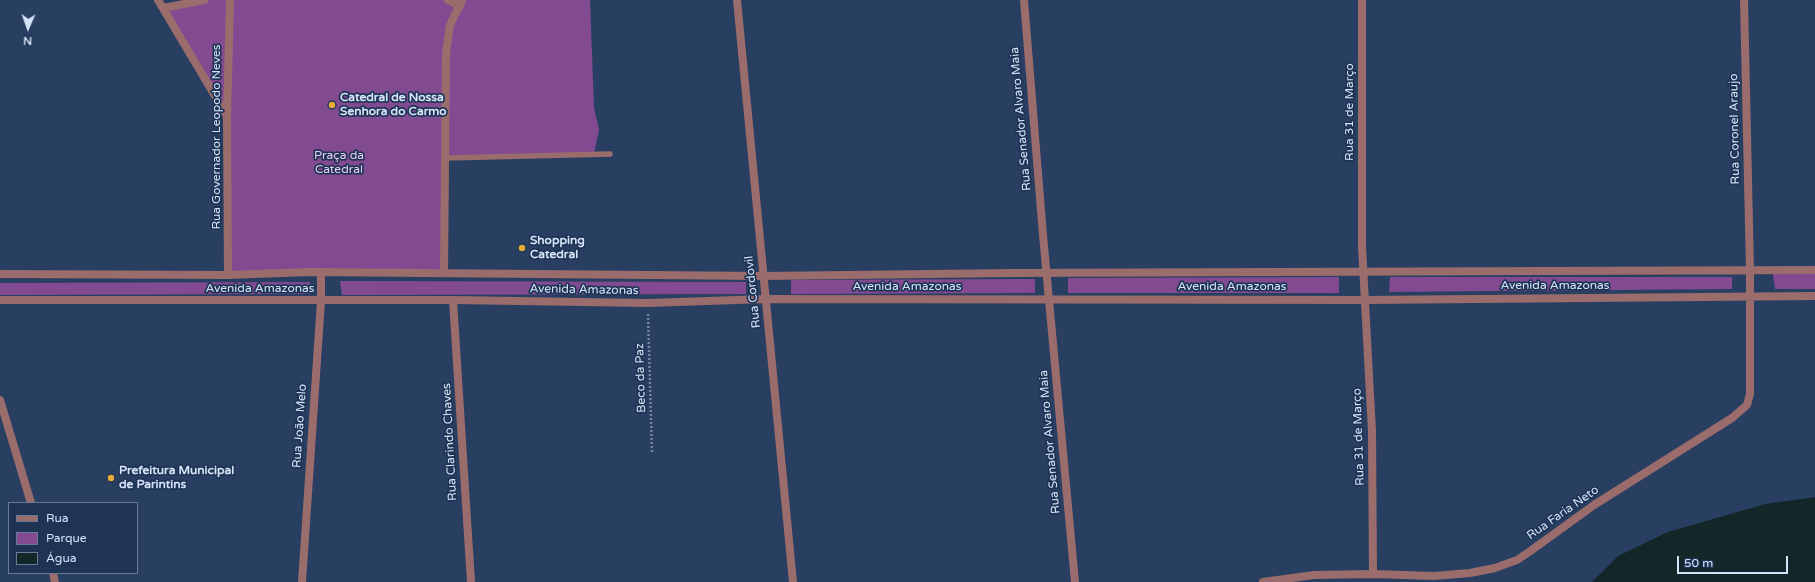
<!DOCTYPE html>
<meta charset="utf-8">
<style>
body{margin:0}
#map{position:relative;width:1815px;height:582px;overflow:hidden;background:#293f61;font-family:"Varela Round",sans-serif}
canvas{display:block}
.legend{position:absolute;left:8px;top:502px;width:130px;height:72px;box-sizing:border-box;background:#1f3455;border:1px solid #687a96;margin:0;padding:5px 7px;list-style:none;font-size:12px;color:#d5e3f8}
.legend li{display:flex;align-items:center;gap:8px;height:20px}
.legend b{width:20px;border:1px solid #687a96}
.north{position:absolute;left:8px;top:8px;width:40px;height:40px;-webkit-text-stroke:3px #1f3455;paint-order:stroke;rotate:182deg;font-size:11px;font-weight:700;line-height:16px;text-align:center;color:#d5e3f8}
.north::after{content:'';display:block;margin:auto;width:14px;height:18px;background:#d5e3f8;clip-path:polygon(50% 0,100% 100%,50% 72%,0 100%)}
.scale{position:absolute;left:1677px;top:556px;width:111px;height:18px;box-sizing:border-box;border:2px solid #d5e3f8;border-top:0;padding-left:5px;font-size:12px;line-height:14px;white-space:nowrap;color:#d5e3f8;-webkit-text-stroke:3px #1f3455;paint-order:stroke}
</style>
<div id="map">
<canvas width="1815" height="582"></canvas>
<ul class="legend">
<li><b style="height:5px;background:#9a6c6c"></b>Rua</li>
<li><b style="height:11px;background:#824b91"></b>Parque</li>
<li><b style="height:11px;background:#132728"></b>Água</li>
</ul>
<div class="north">N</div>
<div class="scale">50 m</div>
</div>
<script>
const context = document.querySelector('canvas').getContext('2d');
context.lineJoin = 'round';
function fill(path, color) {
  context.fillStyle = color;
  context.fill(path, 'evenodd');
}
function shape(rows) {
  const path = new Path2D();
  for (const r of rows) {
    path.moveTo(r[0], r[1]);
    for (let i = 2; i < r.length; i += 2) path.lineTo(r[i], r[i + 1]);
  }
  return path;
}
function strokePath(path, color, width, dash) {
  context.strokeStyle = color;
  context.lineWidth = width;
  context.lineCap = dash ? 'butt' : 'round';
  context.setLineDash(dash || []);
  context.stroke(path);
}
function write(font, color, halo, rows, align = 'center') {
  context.font = font + ' "Varela Round",sans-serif';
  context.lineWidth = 3.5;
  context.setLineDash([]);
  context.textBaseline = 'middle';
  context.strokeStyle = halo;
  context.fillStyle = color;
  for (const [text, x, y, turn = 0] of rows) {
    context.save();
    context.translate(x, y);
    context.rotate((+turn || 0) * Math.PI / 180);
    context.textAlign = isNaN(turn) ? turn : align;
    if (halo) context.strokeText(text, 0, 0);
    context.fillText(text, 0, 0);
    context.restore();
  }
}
const green = shape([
 [210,0,450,0,461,6,464,0,590,0,594,108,599,130,594,154,447,157,446,274,229,274,231,115,165,10],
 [1773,274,1815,274,1815,289,1775,289],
 [1339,277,1339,293,1068,293,1068,278],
 [1390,277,1732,277,1732,289,1389,292],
 [1035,279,1035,293,791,294,791,280],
 [340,281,746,282,746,294,342,295],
 [310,282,310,294,0,295,0,283]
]);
const water = shape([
 [1815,497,1815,582,1592,582,1618,556,1668,532,1765,504]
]);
const path = shape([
 [648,314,652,453]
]);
const service = shape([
 [445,158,610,154]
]);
const minor = shape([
 [158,0,227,116],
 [448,0,460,6],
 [737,0,793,582],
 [1024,0,1043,235,1075,582],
 [1362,0,1362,247,1372,431,1373,574],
 [1744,0,1750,270],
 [163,8,204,0],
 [228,275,227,116,230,0],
 [453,300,471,582],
 [0,400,31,503],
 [53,573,55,582],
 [302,582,321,301,321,272]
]);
const tertiary = shape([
 [444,273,446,54,450,25,462,0],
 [0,274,228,275,309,272,763,276,1013,273,1815,270],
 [0,300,453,300,648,303,766,299,1365,300,1815,296],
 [1263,582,1314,575,1373,574,1434,576,1470,573,1495,568,1517,560,1529,552,1594,505,1732,418,1747,405,1750,394,1750,270]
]);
const markers = [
 [332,105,4,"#e8ab37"],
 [522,248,4,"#e8ab37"],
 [111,478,4,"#e8ab37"]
];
const poiNames = [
 ["Catedral de Nossa",340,98],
 ["Senhora do Carmo",340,112],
 ["Shopping",530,241],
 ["Catedral",530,255],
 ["Prefeitura Municipal",119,471],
 ["de Parintins",119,485]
];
const streetNames = [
 ["Rua 31 de Março",1350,112,-90],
 ["Rua Senador Alvaro Maia",1021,119,-95],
 ["Rua Coronel Araujo",1735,129,-91],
 ["Rua Governador Leopodo Neves",217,137,-90],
 ["Avenida Amazonas",1555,286],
 ["Avenida Amazonas",907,287],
 ["Avenida Amazonas",1232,287],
 ["Avenida Amazonas",260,289],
 ["Avenida Amazonas",584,290,1],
 ["Rua Cordovil",753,292,-96],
 ["Beco da Paz",641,378,-92],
 ["Rua João Melo",300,426,-86],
 ["Rua 31 de Março",1359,437,-92],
 ["Rua Clarindo Chaves",450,442,-93],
 ["Rua Senador Alvaro Maia",1050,442,-95],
 ["Rua Faria Neto",1563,513,-35]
];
const parkNames = [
 ["Praça da",339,156],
 ["Catedral",339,170]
];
fill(green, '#824b91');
fill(water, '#132728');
strokePath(path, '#7385a2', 2.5, [2, 2]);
strokePath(service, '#9a6c6c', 5.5);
strokePath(minor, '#9a6c6c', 8);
strokePath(tertiary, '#9a6c6c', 8);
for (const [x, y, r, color] of markers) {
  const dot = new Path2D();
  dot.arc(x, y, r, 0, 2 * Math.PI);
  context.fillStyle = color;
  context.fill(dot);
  strokePath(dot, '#1f3455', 1.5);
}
write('bold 12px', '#d5e3f8', '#1f3455', poiNames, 'left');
write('12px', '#d5e3f8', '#1f3455', streetNames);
write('12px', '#ebcbf4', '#1f3455', parkNames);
</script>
